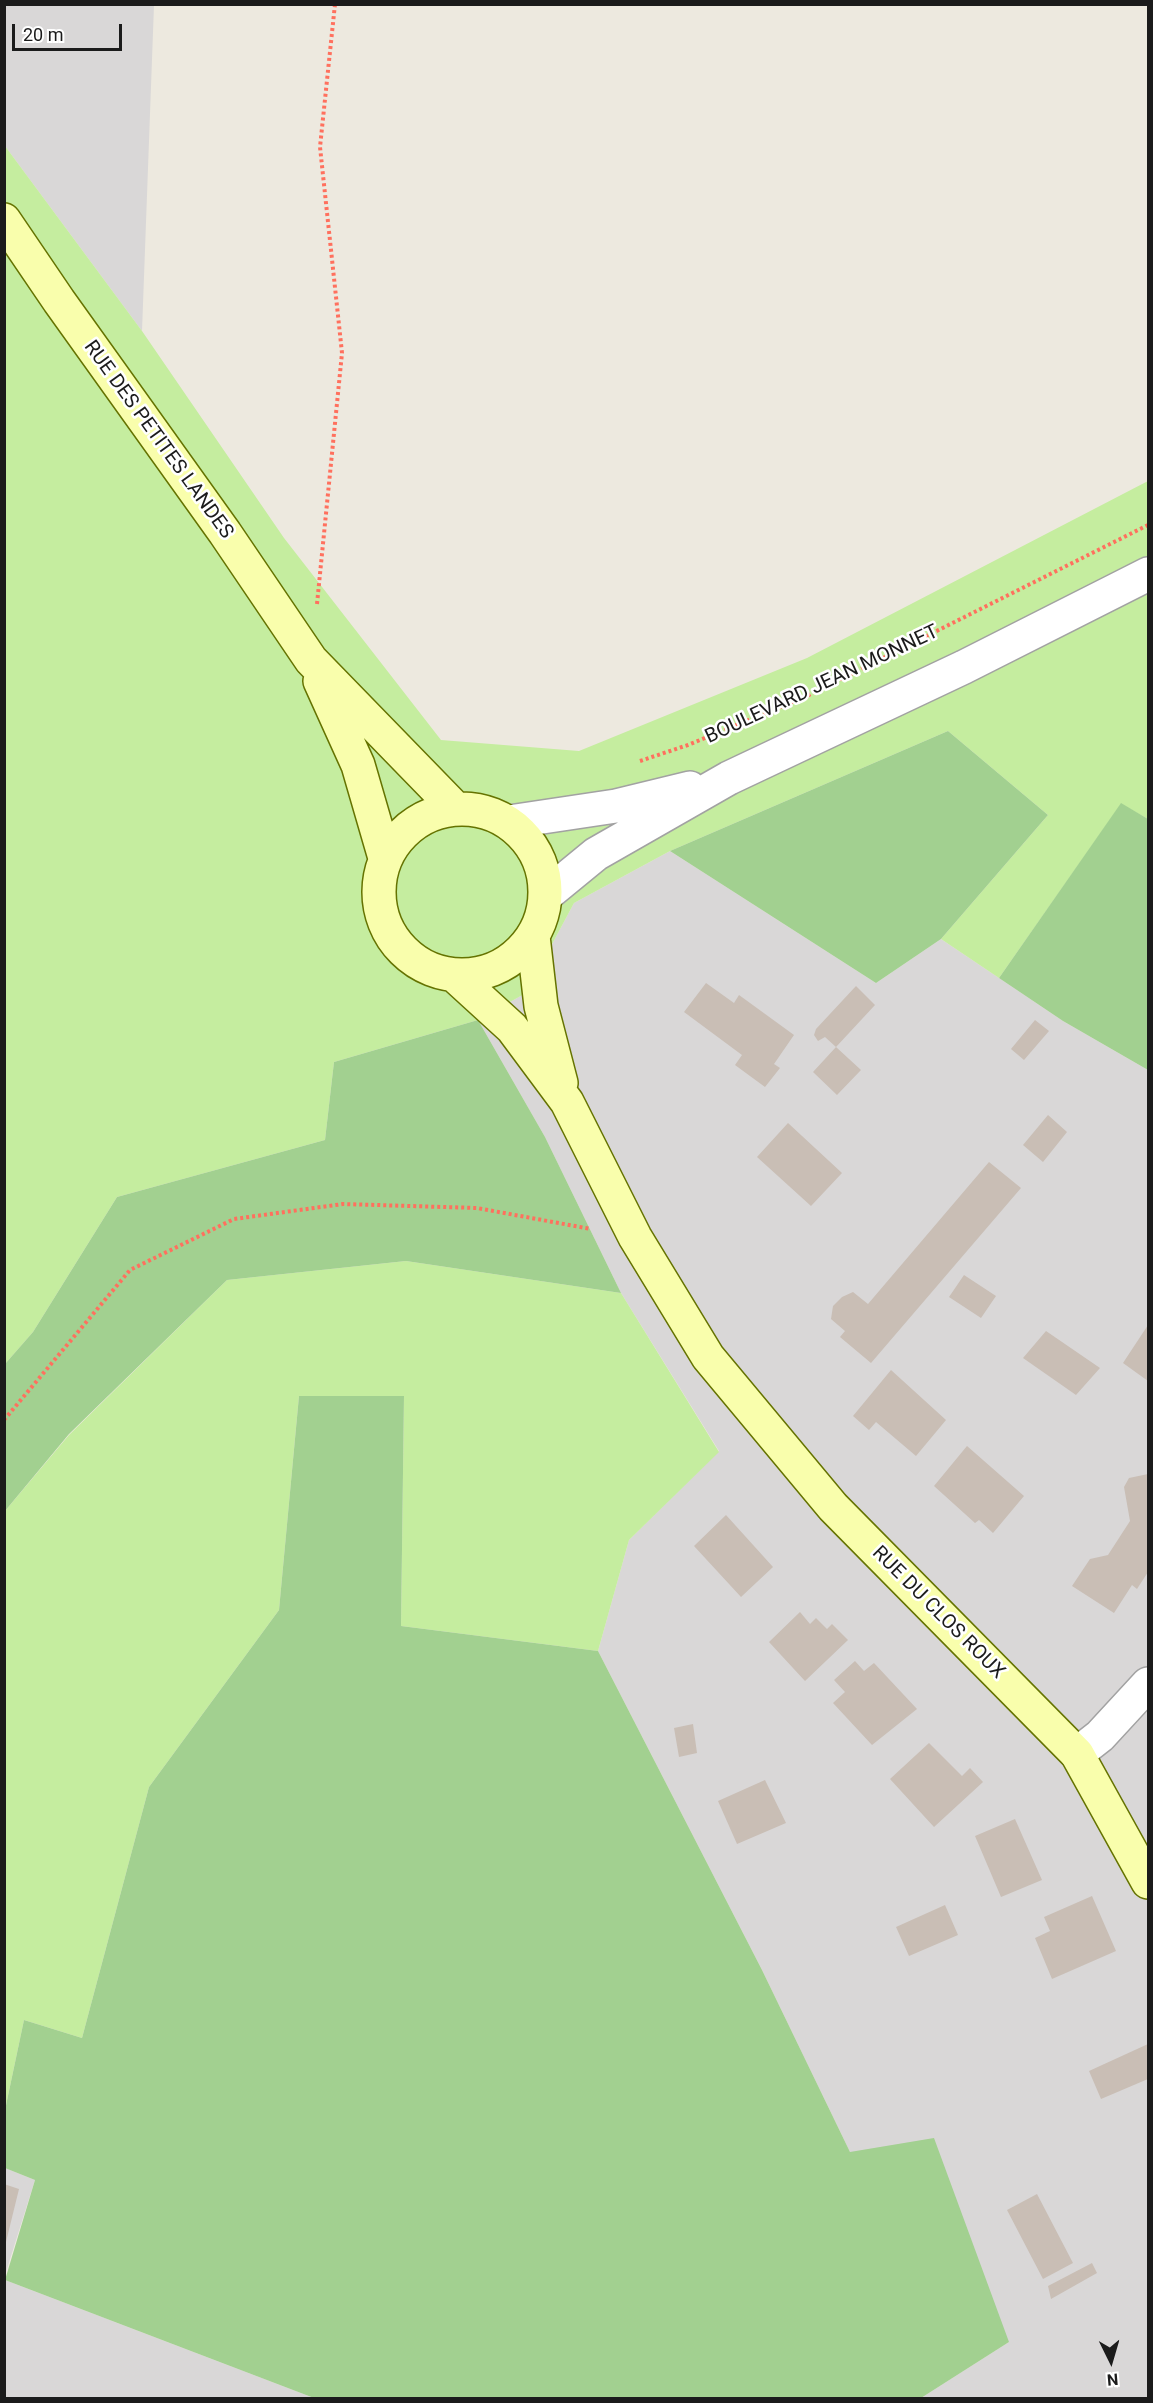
<!DOCTYPE html>
<style>
body{margin:0}
#map{position:relative;width:1153px;height:2403px;overflow:hidden;background:#ede9df;font-family:Roboto,sans-serif}
canvas{display:block}
.frame{position:absolute;inset:0;border:6px solid #1b1b1b;pointer-events:none}
.north{position:absolute;left:1081px;top:2331px;width:60px;height:60px;-webkit-text-stroke:4px #fff;paint-order:stroke;rotate:175deg;font-size:16px;font-weight:700;line-height:24px;text-align:center;color:#1b1b1b}
.north::after{content:'';display:block;margin:auto;width:21px;height:27px;background:#1b1b1b;clip-path:polygon(50% 0,100% 100%,50% 72%,0 100%)}
.scale{position:absolute;left:12px;top:24px;width:110px;height:27px;box-sizing:border-box;border:3px solid #1b1b1b;border-top:0;padding-left:8px;font-size:18px;line-height:21px;white-space:nowrap;color:#1b1b1b;-webkit-text-stroke:4px #fff;paint-order:stroke}
</style>
<div id="map">
<canvas width="1153" height="2403"></canvas>
<div class="frame"></div>
<div class="north">N</div>
<div class="scale">20 m</div>
</div>
<script>
const context = document.querySelector('canvas').getContext('2d');
context.lineJoin = 'round';
function fill(path, color) {
  context.fillStyle = color;
  context.fill(path, 'evenodd');
}
function shape(rows) {
  const path = new Path2D();
  for (const r of rows) {
    if (r.length === 3) {
      path.moveTo(r[0] + r[2], r[1]);
      path.arc(r[0], r[1], r[2], 0, 2 * Math.PI);
      continue;
    }
    path.moveTo(r[0], r[1]);
    for (let i = 2; i < r.length; i += 2) path.lineTo(r[i], r[i + 1]);
  }
  return path;
}
function strokePath(path, color, width, dash) {
  context.strokeStyle = color;
  context.lineWidth = width;
  context.lineCap = dash ? 'butt' : 'round';
  context.setLineDash(dash || []);
  context.stroke(path);
}
function write(font, color, halo, rows, align = 'center') {
  context.font = font + ' Roboto,sans-serif';
  context.lineWidth = 5;
  context.setLineDash([]);
  context.textBaseline = 'middle';
  context.strokeStyle = halo;
  context.fillStyle = color;
  for (const [text, x, y, turn = 0] of rows) {
    context.save();
    context.translate(x, y);
    context.rotate((+turn || 0) * Math.PI / 180);
    context.textAlign = isNaN(turn) ? turn : align;
    if (halo) context.strokeText(text, 0, 0);
    context.fillText(text, 0, 0);
    context.restore();
  }
}
const residential = shape([
 [5,5,154,5,142,331,5,146],
 [670,851,876,983,941,939,1063,1021,1148,1070,1148,2398,921,2398,1009,2342,850,2152,762,1970,598,1651,629,1540,719,1451,621,1293,545,1137,478,1020,526,993,574,903],
 [5,2168,35,2180,5,2275],
 [5,2280,314,2398,5,2398]
]);
const grass = shape([
 [5,146,142,331,284,538,441,740,579,751,807,658,1148,481,1148,819,1121,804,999,978,941,939,1048,815,948,731,670,851,574,903,526,993,478,1020,334,1062,325,1140,117,1197,33,1332,5,1364],
 [406,1261,621,1293,719,1452,629,1540,598,1651,401,1626,404,1396,299,1396,279,1610,149,1787,82,2038,24,2020,5,2110,5,1511,69,1435,227,1280]
]);
const forest = shape([
 [948,731,1048,815,941,939,876,983,670,851],
 [1121,803,1148,819,1148,1070,1063,1021,999,978],
 [478,1020,545,1137,621,1293,406,1261,227,1280,69,1434,5,1511,5,1364,33,1332,117,1197,325,1140,334,1062],
 [299,1396,404,1396,401,1626,598,1651,762,1970,850,2152,934,2138,1009,2342,921,2398,314,2398,5,2280,35,2180,5,2168,5,2110,24,2020,82,2038,149,1787,279,1610]
]);
const building = shape([
 [706,983,734,1003,739,995,794,1035,774,1064,780,1068,765,1087,735,1065,742,1055,684,1012],
 [856,986,875,1005,836,1047,861,1070,837,1095,813,1072,836,1047,825,1037,818,1041,814,1035,816,1029],
 [1035,1020,1049,1031,1024,1060,1011,1049],
 [1048,1115,1067,1132,1043,1162,1023,1145],
 [788,1123,842,1173,811,1206,757,1157],
 [989,1162,1021,1188,871,1363,840,1337,845,1331,831,1319,833,1306,842,1297,853,1292,868,1304],
 [964,1275,996,1296,981,1318,949,1297],
 [1148,1325,1148,1381,1123,1363],
 [1046,1331,1100,1368,1076,1395,1023,1358],
 [891,1370,946,1420,916,1456,876,1422,869,1430,853,1416],
 [967,1446,1024,1496,993,1533,979,1520,975,1523,934,1486],
 [1148,1474,1148,1572,1137,1589,1132,1585,1114,1613,1072,1586,1090,1559,1108,1555,1130,1521,1124,1487,1129,1478],
 [726,1515,773,1567,741,1597,694,1546],
 [800,1612,810,1624,816,1618,827,1629,832,1624,848,1640,805,1681,769,1642],
 [855,1661,864,1671,874,1663,917,1709,872,1745,833,1703,845,1692,834,1680],
 [693,1724,697,1753,679,1757,674,1728],
 [929,1743,962,1776,970,1768,983,1782,934,1827,890,1779],
 [765,1780,786,1823,737,1844,718,1801],
 [1015,1819,1042,1880,1001,1897,975,1836],
 [1092,1896,1116,1951,1052,1979,1035,1938,1050,1931,1044,1917],
 [945,1905,958,1935,909,1956,896,1927],
 [1148,2044,1148,2079,1101,2099,1089,2071],
 [4,2184,19,2189,5,2246,4,2246],
 [1037,2194,1073,2263,1043,2279,1007,2210],
 [1092,2263,1097,2273,1051,2299,1048,2286]
]);
const path = shape([
 [317,604,342,353,320,147,335,4],
 [640,761,688,745,809,695,1148,525],
 [4,1420,130,1270,234,1219,343,1204,477,1208,591,1229]
]);
const minor = shape([
 [1077,1754,1100,1736,1148,1684]
]);
const tertiary = shape([
 [509,822,616,806,690,788],
 [546,895,596,854,729,778,964,667,1148,574]
]);
const secondary = shape([
 [4,220,59,301,225,533,311,660,455,808],
 [320,681,358,765,385,858],
 [462,892,83],
 [533,936,541,1006,561,1083],
 [454,975,512,1028,567,1102,635,1237,708,1357,833,1507,1077,1754,1148,1882]
]);
const streetNames = [
 ["RUE DES PETITES LANDES",158,440,54],
 ["BOULEVARD JEAN MONNET",822,685,-25],
 ["RUE DU CLOS ROUX",938,1613,45]
];
fill(residential, '#d9d7d7');
fill(grass, '#c5ed9f');
fill(forest, '#a2d090');
fill(building, '#c9beb5');
strokePath(minor, '#a2a2a2', 36);
strokePath(tertiary, '#a2a2a2', 36);
strokePath(secondary, '#657300', 36);
strokePath(path, '#ff705e', 4, [3, 3]);
strokePath(minor, '#fff', 33);
strokePath(tertiary, '#fff', 33);
strokePath(secondary, '#f9feac', 33);
write('20px', '#1b1b1b', '#fff', streetNames);
</script>
